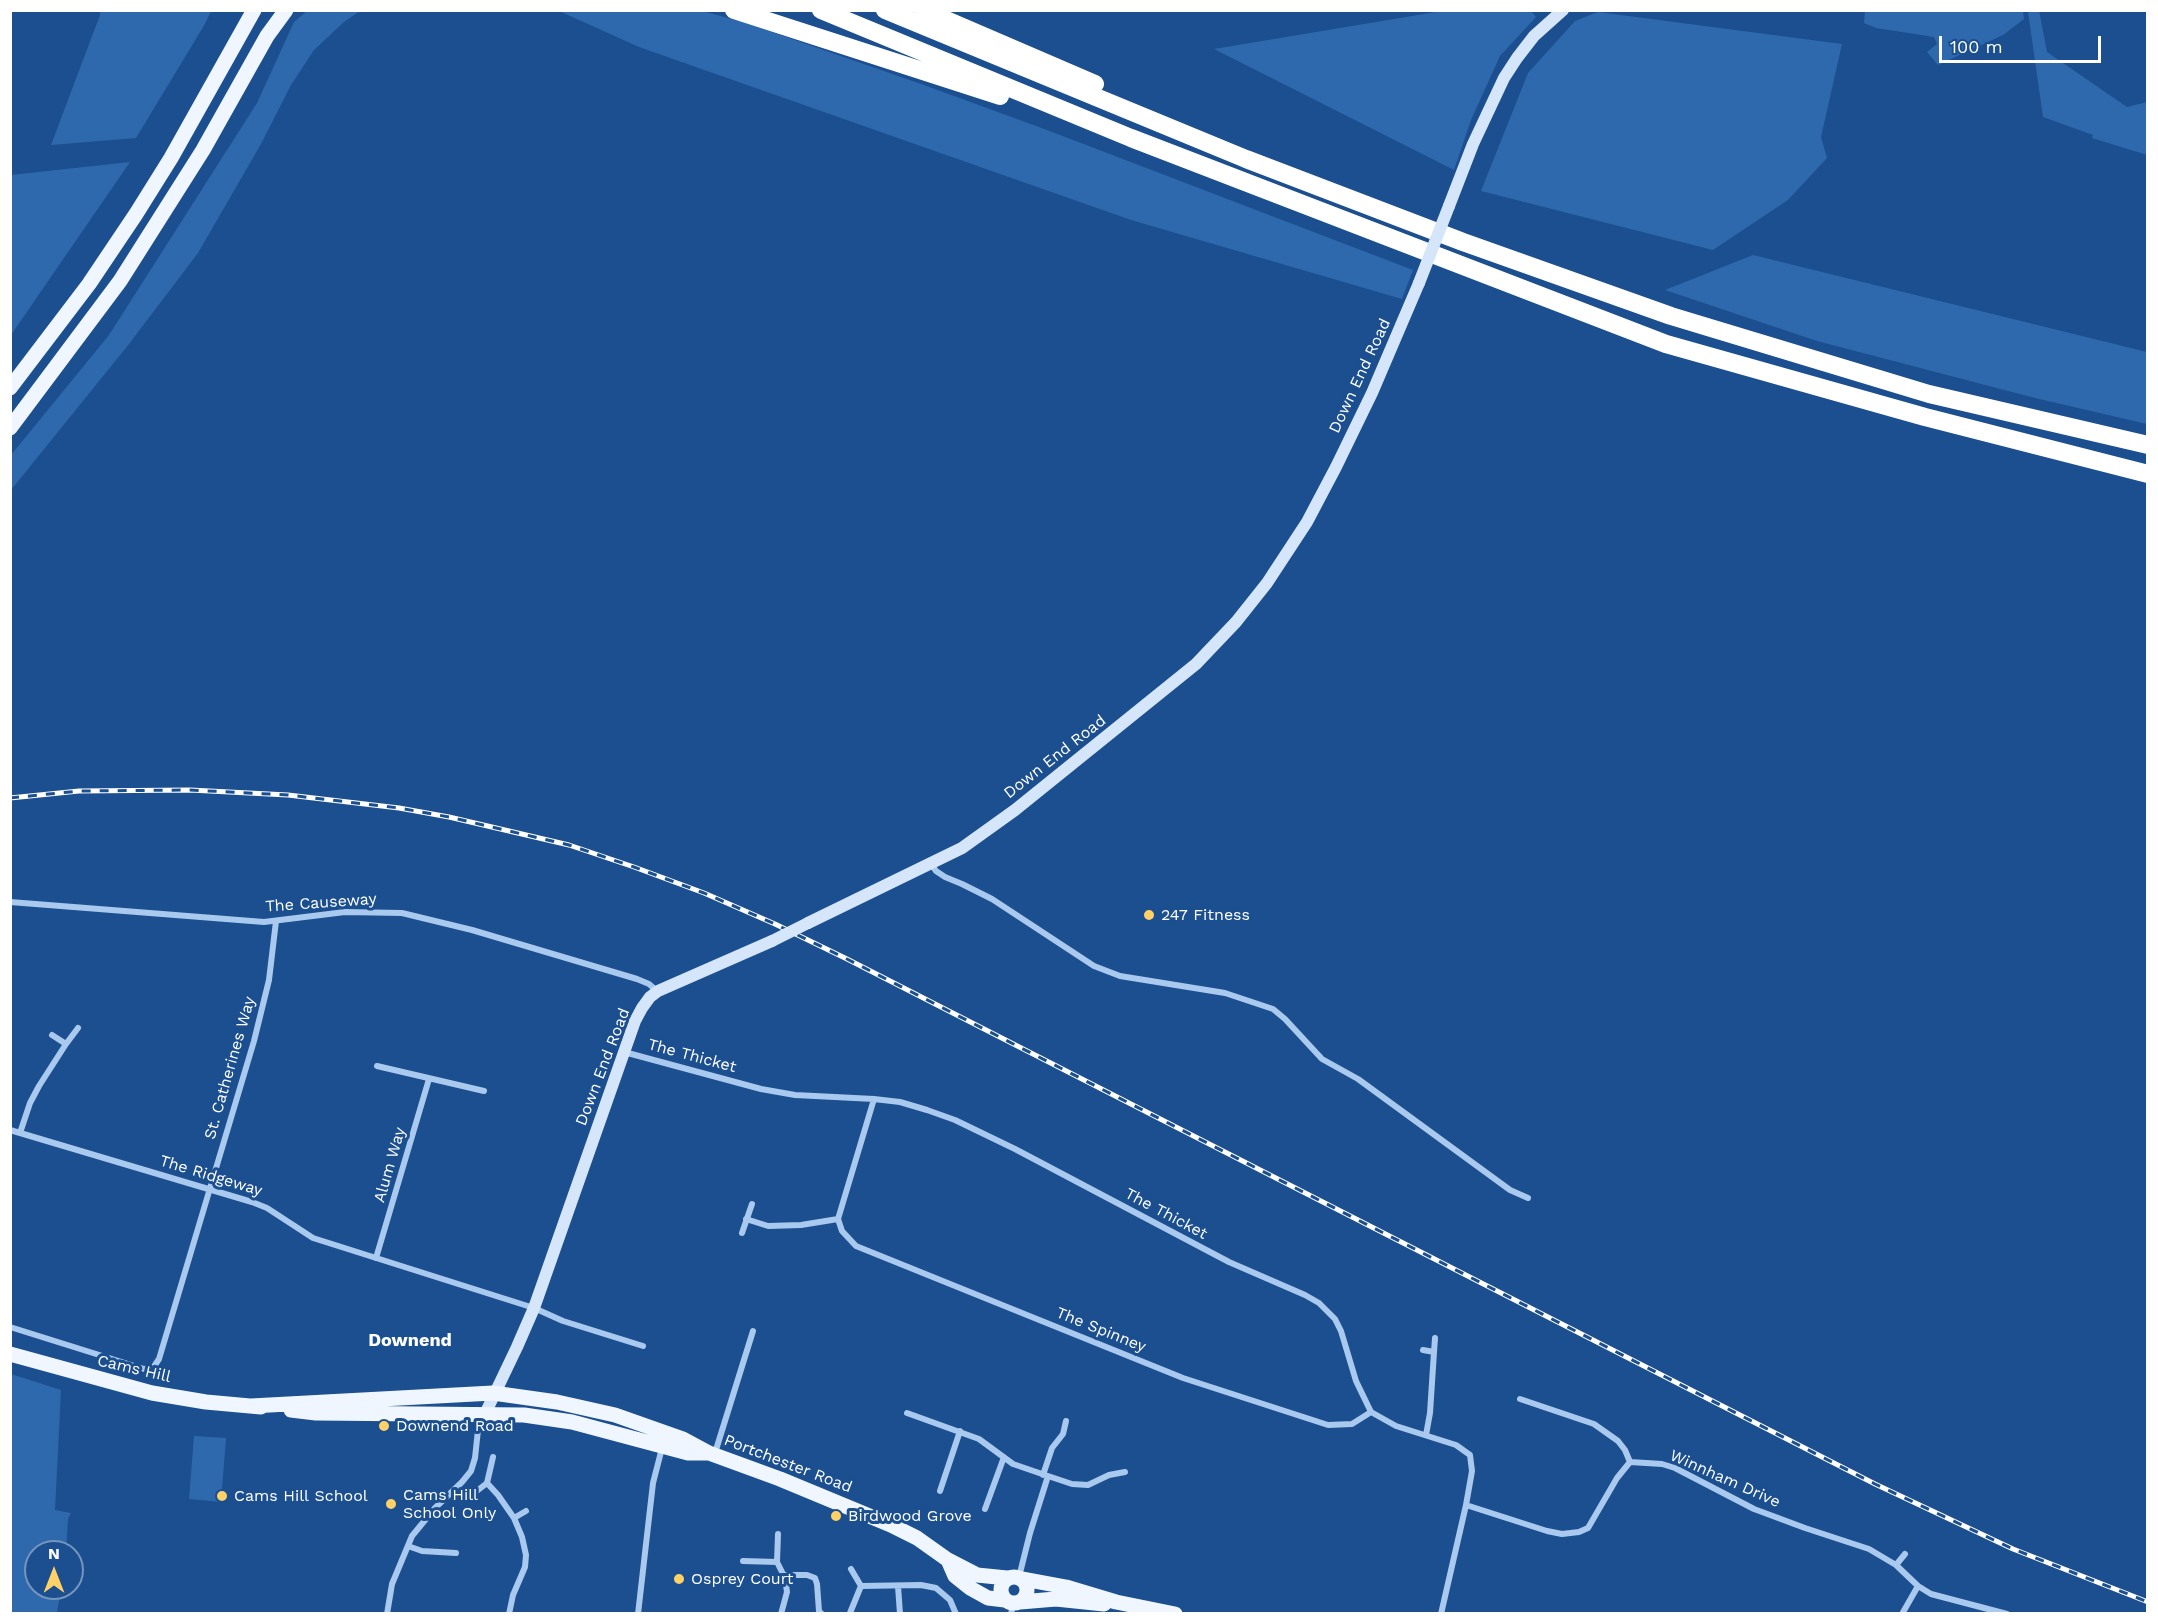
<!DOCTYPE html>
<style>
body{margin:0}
#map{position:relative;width:2158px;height:1624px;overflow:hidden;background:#1b4f8f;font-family:"Work Sans",sans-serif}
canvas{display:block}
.frame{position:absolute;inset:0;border:12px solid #fff;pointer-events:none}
.north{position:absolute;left:24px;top:1540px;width:60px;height:60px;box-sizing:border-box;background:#1b4f8f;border:2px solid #7695bc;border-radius:50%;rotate:0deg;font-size:16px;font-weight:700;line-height:24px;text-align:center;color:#fff}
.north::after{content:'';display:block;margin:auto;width:21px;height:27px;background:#ffd166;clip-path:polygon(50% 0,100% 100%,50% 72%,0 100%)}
.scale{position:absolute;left:1939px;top:36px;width:162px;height:27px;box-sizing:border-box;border:3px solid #fff;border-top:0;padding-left:8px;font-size:18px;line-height:21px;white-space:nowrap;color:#fff;-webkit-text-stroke:4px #1b4f8f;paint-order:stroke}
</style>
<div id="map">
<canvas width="2158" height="1624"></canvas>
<div class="frame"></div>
<div class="north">N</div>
<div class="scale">100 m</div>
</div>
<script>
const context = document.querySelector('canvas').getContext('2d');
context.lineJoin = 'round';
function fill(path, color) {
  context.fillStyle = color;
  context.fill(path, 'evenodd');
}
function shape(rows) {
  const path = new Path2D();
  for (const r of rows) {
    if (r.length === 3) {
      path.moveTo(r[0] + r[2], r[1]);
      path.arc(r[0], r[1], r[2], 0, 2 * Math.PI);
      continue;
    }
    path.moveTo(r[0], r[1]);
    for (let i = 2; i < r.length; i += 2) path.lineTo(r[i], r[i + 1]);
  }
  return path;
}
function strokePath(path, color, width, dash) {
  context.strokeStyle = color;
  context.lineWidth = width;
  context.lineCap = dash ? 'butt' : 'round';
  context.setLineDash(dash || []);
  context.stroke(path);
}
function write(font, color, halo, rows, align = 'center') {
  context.font = font + ' "Work Sans",sans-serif';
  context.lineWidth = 6;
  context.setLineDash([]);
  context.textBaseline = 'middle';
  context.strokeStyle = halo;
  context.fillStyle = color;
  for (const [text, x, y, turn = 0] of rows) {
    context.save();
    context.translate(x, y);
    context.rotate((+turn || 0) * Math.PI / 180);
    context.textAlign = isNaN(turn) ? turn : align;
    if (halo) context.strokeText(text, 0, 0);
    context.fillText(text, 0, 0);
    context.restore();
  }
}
const green = shape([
 [1865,10,2023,11,2024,19,2003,35,1938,65,1927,52,1937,44,1934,37,1876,28,1864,23],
 [2039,10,2047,52,2127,107,2147,102,2147,155,2092,138,2093,135,2043,117,2028,12],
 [100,11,211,11,205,24,136,138,51,145,100,15],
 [307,11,360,11,344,22,314,50,291,85,261,144,198,253,129,344,11,490,11,455,109,335,257,103,294,22],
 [559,11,702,11,743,22,924,85,1047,130,1413,270,1402,299,1131,220,639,47],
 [1442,11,1531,11,1536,17,1500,56,1471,120,1454,170,1214,49],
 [1598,12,1842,44,1821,137,1827,158,1788,200,1713,250,1481,191,1528,73,1575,21],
 [130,162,11,335,11,175],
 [1753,255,2147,352,2147,424,2035,398,1817,341,1665,290],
 [11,1374,61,1390,55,1510,71,1513,68,1519,66,1552,36,1552,36,1588,61,1588,57,1613,11,1613],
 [194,1436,226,1438,221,1502,189,1499]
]);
const street = shape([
 [931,864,936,871,945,877,962,884,992,899,1094,966,1120,976,1225,993,1273,1009,1285,1019,1322,1059,1358,1079,1510,1190,1528,1198],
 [10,902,264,922,345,912,402,913,472,930,637,979,649,984,657,991],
 [66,1044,78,1028],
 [624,1052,761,1089,795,1095,874,1099,900,1102,927,1110,955,1120,1015,1149,1229,1262,1305,1295,1319,1303,1335,1319,1341,1331,1356,1381,1371,1412,1396,1426,1456,1445,1470,1455,1472,1471,1466,1505,1441,1614],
 [377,1066,484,1091],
 [10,1130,252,1202,267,1208,313,1238,534,1308,563,1321,643,1346],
 [20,1133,30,1103,39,1086,66,1044,52,1035],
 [746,1219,768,1226,801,1225,838,1219,842,1231,856,1246,1183,1378,1328,1425,1352,1424,1371,1412],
 [838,1219,874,1099],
 [742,1233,752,1204],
 [376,1258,429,1079],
 [10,1327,144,1369,153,1368,159,1359,254,1041,269,980,276,921],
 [1423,1350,1434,1352,1430,1413,1426,1435],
 [1434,1352,1435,1338],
 [1520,1399,1594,1424,1618,1441,1625,1450,1630,1462],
 [907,1413,979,1439,1013,1464,1048,1476,1030,1533,1019,1577],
 [715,1453,753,1331],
 [1043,1475,1052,1448,1063,1434,1066,1421],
 [1048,1476,1072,1484,1088,1485,1109,1475,1125,1472],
 [487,1483,498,1495,514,1518,522,1537,526,1555,525,1567,513,1595,509,1614],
 [940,1491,960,1431],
 [468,1498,487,1483,493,1457],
 [1466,1505,1547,1531,1562,1534,1579,1532,1588,1528,1617,1478,1630,1462,1662,1464,1675,1468,1754,1509,1805,1528,1869,1549,1896,1565,1918,1586,1931,1594,2007,1614],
 [985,1509,1004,1457],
 [514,1518,526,1511],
 [778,1534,777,1562,785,1578,787,1592,781,1614],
 [408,1546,422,1551,456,1553],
 [743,1561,777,1562],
 [1896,1565,1905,1554],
 [784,1575,807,1575,815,1578,817,1584,819,1611,822,1614],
 [861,1586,921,1585,936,1588,950,1600,956,1614],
 [898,1586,900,1614],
 [850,1613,861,1586,851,1569],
 [387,1614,392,1584,412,1536,435,1508,462,1482,471,1471,475,1458,478,1430,483,1417],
 [638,1614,653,1483,662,1448],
 [1011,1614,1013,1604],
 [1902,1614,1918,1586]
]);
const secondary = shape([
 [1449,206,1473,144,1504,78,1517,58,1534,36,1563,10],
 [808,923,962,848,1015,810,1196,664,1236,622,1267,583,1307,522,1336,467,1372,393,1419,283],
 [485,1414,517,1347,534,1308,635,1021,642,1008,650,997,658,991,772,941]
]);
const primary = shape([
 [10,388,89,284,136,214,171,158,254,10],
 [10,428,120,281,203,150,267,36,286,10],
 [10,1354,152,1393,206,1402,261,1407],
 [251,1406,493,1393,557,1402,615,1415,683,1439,709,1453,780,1479,891,1525,917,1538,948,1560,977,1575,1007,1578],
 [291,1410,316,1413,524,1415,572,1422,688,1453,706,1453],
 [948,1560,955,1576,970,1588,988,1598,1005,1600],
 [1014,1590,13],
 [1023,1579,1066,1587,1116,1602,1175,1614],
 [1020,1602,1056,1599,1104,1604]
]);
const highway = shape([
 [734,10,1000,96],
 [821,10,1131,138,1666,344,1925,417,2148,474],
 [885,10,1246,159,1463,242,1671,316,1929,394,2148,445],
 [923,10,1095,84]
]);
const rail = shape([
 [10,798,79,791,190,790,288,795,399,808,449,817,569,845,634,867,704,893,775,924,847,959,1875,1484,2013,1549,2148,1602]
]);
const secondaryBridge = shape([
 [1419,283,1449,206],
 [772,941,808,923]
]);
const markers = [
 [1149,915,6,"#ffd166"],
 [384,1426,6,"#ffd166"],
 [222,1496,6,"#ffd166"],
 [391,1504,6,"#ffd166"],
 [836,1516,6,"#ffd166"],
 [679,1579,6,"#ffd166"]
];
const streetNames = [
 ["Down End Road",1360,376,-65],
 ["Down End Road",1055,757,-38],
 ["The Causeway",321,903,-4],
 ["The Thicket",692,1056,15],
 ["Down End Road",603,1067,-69],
 ["St. Catherines Way",230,1068,-74],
 ["Alum Way",390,1165,-74],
 ["The Ridgeway",211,1176,17],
 ["The Thicket",1166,1214,28],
 ["The Spinney",1101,1330,22],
 ["Cams Hill",134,1369,13],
 ["Portchester Road",788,1464,21],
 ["Winnham Drive",1725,1479,24]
];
const poiNames = [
 ["247 Fitness",1161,915],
 ["Downend Road",396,1426],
 ["Cams Hill",403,1495],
 ["School Only",403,1513],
 ["Cams Hill School",234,1496],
 ["Birdwood Grove",848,1516],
 ["Osprey Court",691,1579]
];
const neighbourhoodNames = [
 ["Downend",410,1341]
];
fill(green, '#2e69ad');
strokePath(street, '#a9c9ee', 6);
strokePath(secondary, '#d6e6fa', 12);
strokePath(primary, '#f0f6ff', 15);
strokePath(highway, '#fff', 18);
strokePath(rail, '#fff', 5);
strokePath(rail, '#1b4f8f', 3, [9]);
strokePath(secondaryBridge, '#d6e6fa', 12);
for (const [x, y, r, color] of markers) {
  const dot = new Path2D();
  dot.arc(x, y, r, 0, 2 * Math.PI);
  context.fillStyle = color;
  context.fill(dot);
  strokePath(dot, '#1b4f8f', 2);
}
write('16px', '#fff', '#1b4f8f', streetNames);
write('16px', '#fff', '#1b4f8f', poiNames, 'left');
write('bold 18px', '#fff', '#1b4f8f', neighbourhoodNames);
</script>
